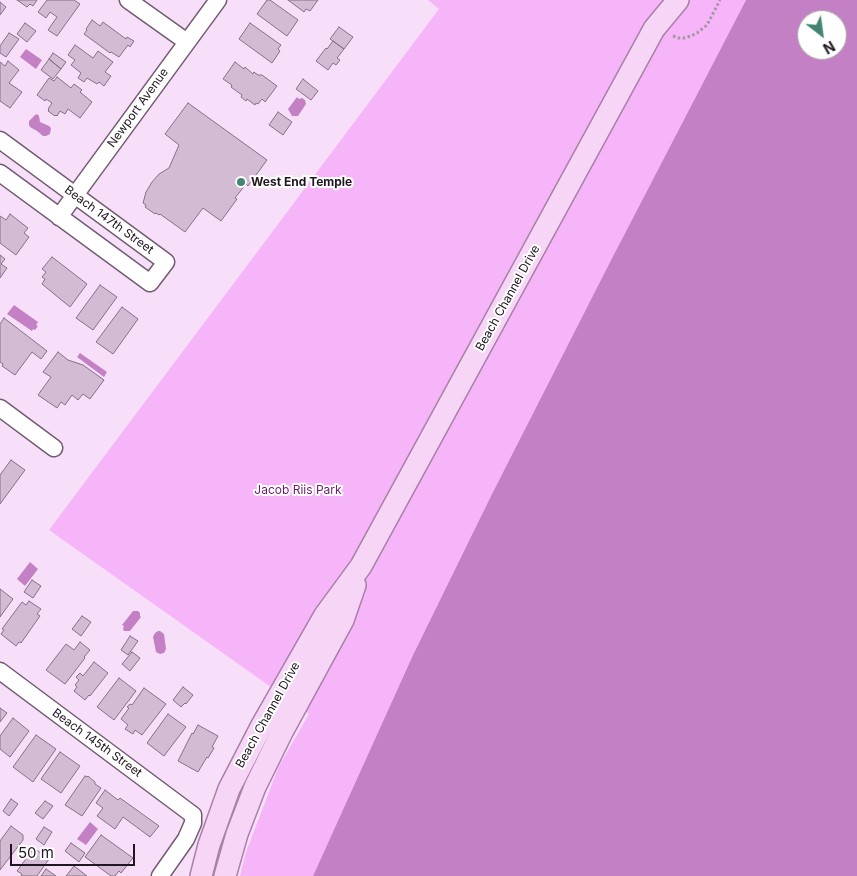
<!DOCTYPE html>
<style>
body{margin:0}
#map{position:relative;width:857px;height:876px;overflow:hidden;background:#f8dff9;font-family:Inter,sans-serif}
canvas{display:block}
.north{position:absolute;left:797px;top:10px;width:50px;height:50px;box-sizing:border-box;background:#fff;border:1px solid #a6a2a6;border-radius:50%;rotate:150deg;font-size:14px;font-weight:700;line-height:20px;text-align:center;color:#201720}
.north::after{content:'';display:block;margin:auto;width:18px;height:22px;background:#438475;clip-path:polygon(50% 0,100% 100%,50% 72%,0 100%)}
.scale{position:absolute;left:10px;top:844px;width:125px;height:22px;box-sizing:border-box;border:2px solid #201720;border-top:0;padding-left:6px;font-size:15px;line-height:18px;white-space:nowrap;color:#201720;-webkit-text-stroke:4px #fff;paint-order:stroke}
</style>
<div id="map">
<canvas width="857" height="876"></canvas>
<div class="north">N</div>
<div class="scale">50 m</div>
</div>
<script>
const context = document.querySelector('canvas').getContext('2d');
context.lineJoin = 'round';
function fill(path, color) {
  context.fillStyle = color;
  context.fill(path, 'evenodd');
}
function shape(rows) {
  const path = new Path2D();
  for (const r of rows) {
    path.moveTo(r[0], r[1]);
    for (let i = 2; i < r.length; i += 2) path.lineTo(r[i], r[i + 1]);
  }
  return path;
}
function strokePath(path, color, width, dash) {
  context.strokeStyle = color;
  context.lineWidth = width;
  context.lineCap = dash ? 'butt' : 'round';
  context.setLineDash(dash || []);
  context.stroke(path);
}
function write(font, color, halo, rows, align = 'center') {
  context.font = font + ' Inter,sans-serif';
  context.lineWidth = 4;
  context.setLineDash([]);
  context.textBaseline = 'middle';
  context.strokeStyle = halo;
  context.fillStyle = color;
  for (const [text, x, y, turn = 0] of rows) {
    context.save();
    context.translate(x, y);
    context.rotate((+turn || 0) * Math.PI / 180);
    context.textAlign = isNaN(turn) ? turn : align;
    if (halo) context.strokeText(text, 0, 0);
    context.fillText(text, 0, 0);
    context.restore();
  }
}
const green = shape([
 [428,0,746,0,608,266,492,494,413,655,313,876,240,876,246,852,279,766,309,714,49,530,439,9]
]);
const water = shape([
 [746,0,857,0,857,876,313,876,413,655,492,494,608,266],
 [807,20,837,20,837,50,807,50],
 [26,49,42,60,36,69,20,57],
 [297,97,299,99,302,98,305,100,306,104,298,116,292,116,288,109],
 [37,114,39,116,40,122,49,126,51,128,50,134,46,136,43,136,37,131,30,127,29,125,29,121,35,115],
 [14,305,38,322,36,325,38,326,35,330,33,329,32,331,7,314],
 [80,353,107,372,104,377,77,357],
 [30,562,38,569,25,586,17,579],
 [133,611,138,611,140,613,140,616,141,617,130,631,124,631,123,629,124,626,122,625],
 [158,631,160,631,164,634,166,649,164,653,160,654,156,652,153,637,155,633],
 [90,822,98,829,86,845,77,839]
]);
const building = shape([
 [17,0,37,0,33,6,30,4,27,7,17,0],
 [47,0,74,0,80,4,57,36,48,30,57,17,50,12,46,18,38,12,47,0],
 [267,0,270,0,298,20,287,36,257,14,267,0],
 [288,0,318,0,310,11,306,9,304,12,288,0],
 [0,2,6,7,0,15,0,2],
 [92,20,100,26,103,22,126,39,127,37,134,41,130,47,128,45,119,57,111,52,110,53,84,34,87,30,86,29,92,20],
 [25,23,36,31,27,42,17,34,25,23],
 [250,23,281,45,278,49,280,51,272,63,239,39,250,23],
 [339,27,353,37,344,49,330,39,339,27],
 [9,33,19,39,6,57,0,53,0,46,9,33],
 [333,41,344,49,337,58,340,60,336,65,333,63,328,70,316,61,326,48,327,49,333,41],
 [75,45,93,58,98,51,113,62,105,72,111,76,104,86,99,82,97,84,87,78,84,82,78,78,81,73,71,65,75,60,68,55,75,45],
 [53,53,66,62,61,69,49,59,53,53],
 [49,59,61,69,53,79,41,70,49,59],
 [8,61,19,70,9,83,22,92,10,108,0,101,0,62,5,66,8,61],
 [235,62,244,69,245,67,253,74,254,72,258,75,262,75,277,86,265,102,262,99,258,104,256,103,255,105,247,99,246,101,241,97,242,95,231,87,232,85,223,79,235,62],
 [57,77,71,88,74,84,82,90,80,92,92,102,80,118,68,109,65,114,60,111,57,116,56,115,55,116,48,111,49,110,48,109,52,103,46,99,45,101,37,95,49,78,54,81,57,77],
 [303,79,318,91,311,100,296,89,303,79],
 [188,103,267,160,248,186,246,184,235,198,237,199,221,221,203,208,185,232,160,214,159,215,156,213,155,214,145,207,146,205,143,203,146,192,152,182,159,174,169,168,179,145,165,134,188,103],
 [278,112,292,122,283,135,269,125,278,112],
 [10,214,28,228,24,233,29,237,16,255,0,243,0,216,6,220,10,214],
 [0,255,5,259,1,264,7,268,0,278,0,255],
 [52,257,87,284,70,307,42,284,45,279,42,277,46,272,42,269,52,257],
 [100,285,117,297,93,330,76,318,100,285],
 [122,307,138,319,113,354,96,342,122,307],
 [4,318,47,351,41,359,32,352,15,375,2,366,3,364,0,362,0,324,4,318],
 [58,352,68,360,83,365,104,380,90,399,83,394,78,400,72,395,65,405,61,402,57,408,38,395,51,377,43,372,58,352],
 [11,460,25,470,0,504,0,475,11,460],
 [32,580,41,586,33,598,24,592,32,580],
 [0,589,13,599,0,617,0,589],
 [29,601,41,609,37,614,40,616,21,643,19,642,16,646,1,634,4,630,2,629,22,602,26,605,29,601],
 [82,616,91,622,81,636,72,629,82,616],
 [130,636,138,641,128,655,121,650,130,636],
 [80,642,90,650,84,657,85,658,65,684,46,670,66,644,74,650,80,642],
 [132,652,140,658,130,671,122,664,132,652],
 [94,662,108,673,90,696,89,695,85,700,74,691,77,687,75,685,79,680,76,677,80,673,83,676,94,662],
 [119,678,136,691,114,720,97,707,119,678],
 [183,687,193,695,186,704,185,703,181,707,173,700,183,687],
 [144,688,166,704,142,735,135,730,133,734,125,729,128,725,121,719,129,708,127,707,130,704,132,705,144,688],
 [0,708,7,713,0,722,0,708],
 [168,714,186,727,164,756,147,743,168,714],
 [13,718,29,731,10,757,0,749,0,736,13,718],
 [198,725,218,736,212,747,214,748,208,758,207,757,198,772,178,761,192,733,193,734,198,725],
 [36,735,56,749,33,782,13,767,36,735],
 [60,752,80,766,61,793,41,779,60,752],
 [85,776,87,777,88,776,95,782,95,784,101,788,82,816,65,805,85,776],
 [105,790,118,800,120,798,159,826,150,837,123,817,115,829,97,816,103,808,96,803,105,790],
 [11,799,18,804,9,816,3,811,11,799],
 [45,801,53,806,43,819,35,813,45,801],
 [11,826,23,835,23,840,0,870,0,841,11,826],
 [44,827,52,832,44,845,36,839,44,827],
 [101,835,133,858,121,873,119,871,115,876,111,876,85,857,101,835],
 [71,843,85,853,79,862,65,851,71,843],
 [34,848,49,859,37,876,21,876,22,874,17,871,34,848],
 [74,866,87,876,66,876,74,866],
 [46,869,56,876,41,876,46,869]
]);
const path = shape([
 [673,36,679,38,684,38,691,36,697,33,707,25,720,0]
]);
const minor = shape([
 [128,0,187,42],
 [0,140,166,262,150,283,0,173],
 [59,217,218,0],
 [0,408,54,448],
 [0,671,193,815,193,823,186,839,160,876]
]);
const major = shape([
 [201,876,209,845,229,789,261,727,325,615,361,566,654,29,678,0],
 [225,876,237,834,255,787,282,732,343,620,355,585]
]);
const markers = [
 [241,182,5,"#438475"]
];
const streetNames = [
 ["Newport Avenue",138,108,-54],
 ["Beach 147th Street",109,220,36],
 ["Beach Channel Drive",508,298,-61],
 ["Beach Channel Drive",268,715,-61],
 ["Beach 145th Street",97,743,36]
];
const poiNames = [
 ["West End Temple",251,182]
];
const parkNames = [
 ["Jacob Riis Park",298,490]
];
fill(green, '#f6b5f8');
fill(water, '#c380c5');
fill(building, '#d3bbd3');
strokePath(building, '#877087', 1);
strokePath(minor, '#715b71', 19);
strokePath(major, '#a880a8', 24);
strokePath(path, '#a794a7', 3, [2.5, 2.5]);
strokePath(minor, '#fff', 16);
strokePath(major, '#f7d5f7', 21);
for (const [x, y, r, color] of markers) {
  const dot = new Path2D();
  dot.arc(x, y, r, 0, 2 * Math.PI);
  context.fillStyle = color;
  context.fill(dot);
  strokePath(dot, '#fff', 2);
}
write('12px', '#201720', '#fff', streetNames);
write('bold 12px', '#201720', '#fff', poiNames, 'left');
write('12px', '#6d1c71', '#fff', parkNames);
</script>
